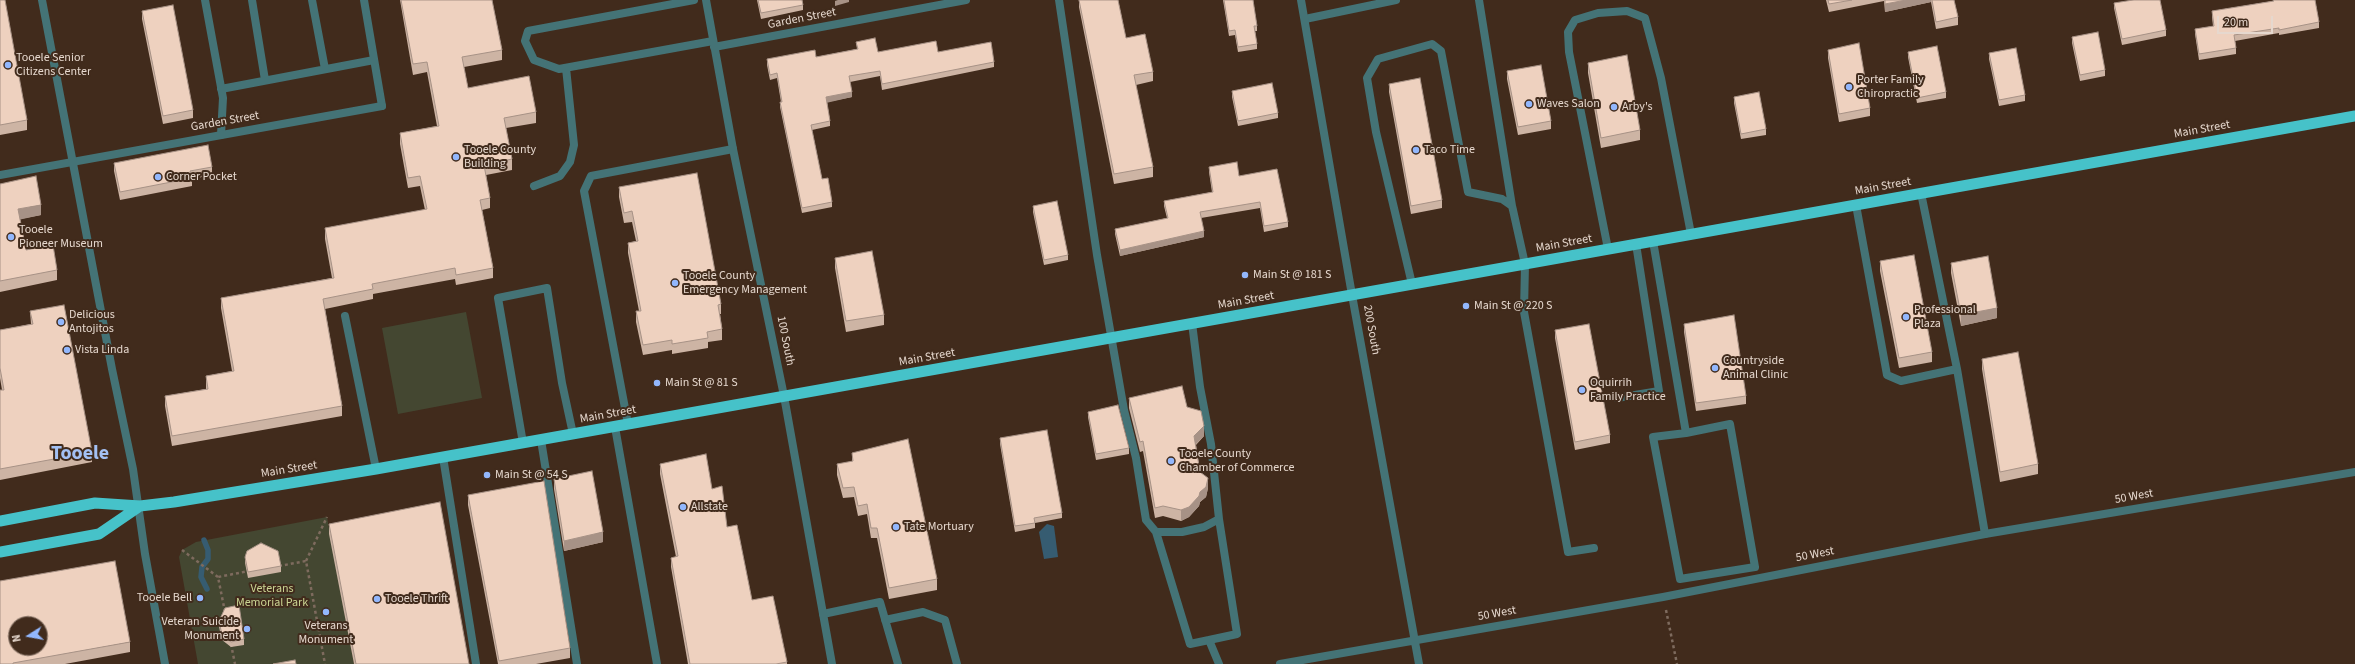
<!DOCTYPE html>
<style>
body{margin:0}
#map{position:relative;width:2355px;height:664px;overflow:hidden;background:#412b1c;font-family:"Source Sans 3",sans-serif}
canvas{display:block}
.north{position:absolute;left:8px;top:616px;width:40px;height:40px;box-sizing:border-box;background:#412b1c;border:1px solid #837063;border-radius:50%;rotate:259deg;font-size:11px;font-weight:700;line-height:16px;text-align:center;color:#e6d8ce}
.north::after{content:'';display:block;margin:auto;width:14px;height:18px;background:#92b7fd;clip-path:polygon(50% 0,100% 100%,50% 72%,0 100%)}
.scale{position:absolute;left:2217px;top:16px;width:56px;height:18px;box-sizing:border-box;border:2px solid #e6d8ce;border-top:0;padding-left:5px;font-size:12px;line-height:14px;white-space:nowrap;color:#e6d8ce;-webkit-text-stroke:3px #412b1c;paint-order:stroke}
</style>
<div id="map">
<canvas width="2355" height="664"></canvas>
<div class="north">N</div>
<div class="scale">20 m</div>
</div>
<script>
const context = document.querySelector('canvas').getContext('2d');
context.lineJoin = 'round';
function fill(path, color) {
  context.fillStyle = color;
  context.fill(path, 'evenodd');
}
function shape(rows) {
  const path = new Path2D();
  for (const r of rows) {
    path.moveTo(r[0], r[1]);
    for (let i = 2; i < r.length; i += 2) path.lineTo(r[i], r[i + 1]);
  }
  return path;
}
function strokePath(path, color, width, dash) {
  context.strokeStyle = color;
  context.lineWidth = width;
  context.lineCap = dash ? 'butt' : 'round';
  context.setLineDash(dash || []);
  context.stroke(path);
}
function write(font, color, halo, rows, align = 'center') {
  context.font = font + ' "Source Sans 3",sans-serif';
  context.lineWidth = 4;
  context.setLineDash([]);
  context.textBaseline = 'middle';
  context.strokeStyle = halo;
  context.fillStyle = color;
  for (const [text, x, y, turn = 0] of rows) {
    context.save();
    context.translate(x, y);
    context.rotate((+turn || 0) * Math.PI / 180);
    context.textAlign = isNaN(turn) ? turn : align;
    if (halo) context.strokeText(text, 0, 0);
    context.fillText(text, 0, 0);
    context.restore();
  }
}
const green = shape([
 [466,312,482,398,398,414,382,328],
 [327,517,354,664,198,664,179,557,182,550,196,542]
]);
const water = shape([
 [1047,524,1054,526,1058,557,1044,559,1039,532]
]);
const stream = shape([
 [204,540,208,550,208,559,202,567,201,577,207,589]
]);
const path = shape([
 [182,550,218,577],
 [306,561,327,517],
 [279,566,306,561,325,664],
 [1666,610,1677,664],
 [225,612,218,577,249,571],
 [201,636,222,632],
 [231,644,235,664]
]);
const service = shape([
 [205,0,223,98,221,135],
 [252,0,265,80],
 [312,0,325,69],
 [364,0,382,106],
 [694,0,528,31,525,41,534,60,559,69,713,41],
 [1059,0,1097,255,1124,410,1136,458,1146,520,1156,532,1182,532,1204,527,1219,519,1211,444,1200,387,1192,323],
 [1479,0,1512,206],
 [1305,19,1396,0],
 [221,89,374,60],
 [534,186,560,176,570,162,574,145,566,68],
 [1921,193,1957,369],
 [1856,205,1887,375,1901,381,1957,369,1985,534],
 [1653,241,1686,433,1653,437,1680,579,1755,567,1730,424,1686,433],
 [1608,249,1569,52,1568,32,1575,20,1598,13,1627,11,1645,18,1661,78,1691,234],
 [1412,284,1376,132,1367,78,1378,59,1432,44,1441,51,1468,192,1502,199,1512,206,1513,210,1525,264,1524,312,1568,552,1594,548],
 [345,316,376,469],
 [1617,398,1659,391,1636,244],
 [628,424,584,191,591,176,733,149],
 [615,427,657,664],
 [541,440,577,664],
 [523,443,498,298,547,288,562,383,573,434],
 [443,457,476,664],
 [1156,532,1190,644,1209,640],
 [823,614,880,602,898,664],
 [885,620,923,612,945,620,957,664],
 [1219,664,1209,640,1237,634,1219,519]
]);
const minor = shape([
 [706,0,733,149,784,396,832,664],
 [714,47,966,0],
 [0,175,382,106],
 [1352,295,1419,664],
 [1280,664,1663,597,1985,534,2355,472]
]);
const tertiary = shape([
 [42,0,112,369,133,469,145,554,165,664],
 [1301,0,1352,295]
]);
const trunk = shape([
 [0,521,95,503,140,506,174,502,376,469,2355,116],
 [0,552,99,534,140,506]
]);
const wall = shape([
 [0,0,27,120,27,130,0,135],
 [400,0,492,0,502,50,502,60,464,67,468,88,536,112,536,123,506,128,512,159,512,170,486,175,490,198,490,208,482,210,493,268,493,278,456,285,455,279,373,294,373,299,325,309,342,406,342,416,172,446,165,406,165,396,206,389,206,376,232,371,221,308,221,298,332,278,325,239,325,228,425,210,420,186,408,188,400,144,400,133,437,126,427,72,413,75],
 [757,0,802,0,803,5,803,10,761,19],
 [1079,0,1118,0,1126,38,1153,72,1153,81,1136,85,1153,167,1153,177,1114,184,1079,7],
 [1223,0,1253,0,1257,26,1257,31,1255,31,1257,44,1257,49,1238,52,1235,35,1229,36],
 [1826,0,1954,0,1958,17,1958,25,1936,29,1931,2,1885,12,1884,1,1829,12],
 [2273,0,2315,0,2319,22,2319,28,2279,35,2279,33,2235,41,2236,48,2236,54,2199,60,2195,34,2195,29,2213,26,2212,17,2212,11,2273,1],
 [2114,3,2166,30,2166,36,2122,45,2114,8],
 [142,11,193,110,193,118,163,124,142,19],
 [2072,37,2105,70,2105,76,2080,81,2072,43],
 [856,42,878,52,938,52,994,62,994,67,882,90,880,76,850,82,852,97,827,102,830,121,830,126,812,130,822,179,832,202,832,207,802,213,780,107,780,102,781,102,777,78,770,80,767,65,767,59,816,57,857,49],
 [1828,50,1870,108,1870,116,1839,122,1828,58],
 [1908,52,1946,92,1946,98,1917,103,1908,57],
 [1989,53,2025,95,2025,101,1999,106,1989,59],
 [1588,63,1640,130,1640,140,1601,148,1588,73],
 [1507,71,1551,121,1551,129,1518,135,1507,79],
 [1389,84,1442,200,1442,208,1411,214,1389,92],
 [1232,91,1278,113,1278,118,1238,126,1232,97],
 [1734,97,1766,129,1766,135,1741,139,1734,103],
 [114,163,212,167,212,175,192,179,192,186,120,200,114,171],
 [1209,167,1239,176,1288,222,1288,227,1264,232,1260,208,1201,218,1204,237,1120,256,1115,234,1115,229,1167,218,1164,206,1164,201,1212,192,1209,172],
 [0,184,41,215,20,219,26,250,57,270,57,280,0,292],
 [619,187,721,304,721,314,720,314,722,329,722,340,708,342,708,348,672,354,672,350,643,355,636,322,636,311,639,311,628,253,628,243,636,241,632,222,624,223,619,197],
 [1033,206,1068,255,1068,260,1044,265,1033,212],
 [835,258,884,315,884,325,846,332,835,268],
 [1880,261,1932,352,1932,362,1899,368,1880,271],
 [1951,263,1997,318,1961,326,1951,273],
 [30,311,92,452,92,462,0,480,0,390,2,390,0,378,0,330,31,324],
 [1684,324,1746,396,1746,404,1696,411,1684,332],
 [1555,330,1610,435,1610,443,1575,450,1555,338],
 [1982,359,2038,464,2038,474,2000,482,1982,369],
 [1129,398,1187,407,1204,436,1196,445,1200,472,1208,488,1206,497,1200,502,1199,506,1189,517,1181,521,1163,516,1155,518,1143,451,1140,452,1129,408],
 [1088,412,1129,448,1129,454,1096,460,1088,417],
 [1000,438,1062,513,1062,518,1035,523,1035,528,1015,532,1000,444],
 [852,453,937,579,937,590,889,599,877,538,871,538,867,514,858,516,854,497,843,498,837,475,837,464,852,462],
 [660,464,712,489,727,527,752,600,787,662,787,664,688,664,671,567,671,558,676,557,660,474],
 [554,479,603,542,564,551,554,489],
 [468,495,570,648,570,658,536,664,498,664,468,505],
 [329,524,469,664,354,664,329,534],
 [245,557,281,566,281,572,248,578,245,563],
 [219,621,244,639,244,645,231,647,222,640,219,627],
 [130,642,130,652,65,664,0,664]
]);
const shadedWall = shape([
 [838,0,849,0,849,2,835,6,835,1],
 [1906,0,1931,0,1931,2,1885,12,1885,4],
 [852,92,852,97,826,103,826,97],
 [41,205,41,215,18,220,18,209],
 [1204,231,1204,237,1120,256,1120,250],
 [1997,308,1997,318,1961,326,1961,315],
 [1204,426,1204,436,1194,446,1194,436],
 [1208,478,1208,488,1206,497,1200,502,1199,506,1189,517,1181,521,1181,510,1200,492],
 [603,532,603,542,564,551,564,541]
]);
const building = shape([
 [0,0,5,0,27,120,0,125,0,0],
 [401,0,492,0,502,50,462,57,468,88,529,76,536,112,504,118,512,159,484,165,490,198,480,200,493,268,456,275,455,268,372,284,373,289,323,299,342,406,172,436,165,396,208,389,206,376,234,371,221,298,334,278,325,228,427,209,420,176,408,178,400,133,439,126,427,62,413,64,401,0],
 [758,0,802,0,803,5,761,13,758,0],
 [1079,0,1118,0,1126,38,1145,34,1153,72,1134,75,1153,167,1114,174,1079,0],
 [1224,0,1253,0,1257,26,1254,26,1257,44,1238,47,1235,30,1229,31,1224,0],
 [1828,0,1852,0,1829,4,1828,0],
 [1885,0,1906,0,1885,4,1885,0],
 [1932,0,1954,0,1958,17,1936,22,1932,0],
 [2133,0,2160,0,2166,30,2122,39,2114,3,2133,0],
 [2273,0,2315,0,2319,22,2279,30,2279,28,2234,35,2236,48,2199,54,2195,29,2214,26,2212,11,2274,1,2273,0],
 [173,5,193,110,163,116,142,11,173,5],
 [2098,32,2105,70,2080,75,2072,37,2098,32],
 [875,38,878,52,936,41,938,52,991,42,994,62,882,84,880,71,849,76,852,92,826,97,830,121,811,125,822,179,828,178,832,202,802,208,780,102,782,102,777,73,770,75,767,59,815,50,816,57,858,49,856,42,875,38],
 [1859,43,1870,108,1839,114,1828,50,1859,43],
 [1937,46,1946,92,1917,98,1908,52,1937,46],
 [2016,48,2025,95,1999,100,1989,53,2016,48],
 [1627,55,1640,130,1601,138,1588,63,1627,55],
 [1541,65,1551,121,1518,127,1507,71,1541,65],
 [1420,78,1442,200,1411,206,1389,84,1420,78],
 [1272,83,1278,113,1238,121,1232,91,1272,83],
 [1759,92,1766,129,1741,134,1734,97,1759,92],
 [208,145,212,167,190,171,192,178,120,192,114,163,208,145],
 [1237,162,1239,176,1277,169,1288,222,1264,226,1260,202,1200,212,1204,231,1120,250,1115,229,1168,218,1164,201,1213,192,1209,167,1237,162],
 [697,173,721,304,718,305,722,329,707,332,708,338,672,344,672,340,643,345,636,311,641,311,628,243,638,241,632,211,624,213,619,187,697,173],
 [36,176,41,205,18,209,26,250,53,245,57,270,0,281,0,184,36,176],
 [1057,201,1068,255,1044,260,1033,206,1057,201],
 [872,251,884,315,846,321,835,258,872,251],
 [1914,255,1932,352,1899,358,1880,261,1914,255],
 [1988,256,1997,308,1961,315,1951,263,1988,256],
 [64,305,92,452,0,469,0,390,4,390,0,368,0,330,33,324,30,311,64,305],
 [1734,315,1746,396,1696,403,1684,324,1734,315],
 [1589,324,1610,435,1575,442,1555,330,1589,324],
 [2018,352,2038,464,2000,472,1982,359,2018,352],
 [1182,386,1187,407,1201,411,1204,426,1194,436,1200,472,1208,478,1206,487,1200,492,1199,496,1189,507,1181,510,1163,506,1155,508,1143,441,1140,442,1129,398,1182,386],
 [1118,405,1129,448,1096,454,1088,412,1118,405],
 [1047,430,1062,513,1034,518,1035,523,1015,526,1000,438,1047,430],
 [908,439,937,579,889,588,877,528,871,528,867,504,858,506,854,487,843,488,837,464,853,461,852,453,908,439],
 [706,454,712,489,722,486,727,527,737,525,752,600,773,596,787,662,776,664,690,664,671,558,678,556,660,464,706,454],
 [592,471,603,532,564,541,554,479,592,471],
 [544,481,570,648,499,661,468,495,544,481],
 [440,502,469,664,356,664,329,524,440,502],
 [261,543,278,551,281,566,248,572,245,557,247,551,261,543],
 [115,561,130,642,13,663,13,664,0,664,0,581,115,561],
 [16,624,40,624,40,648,16,648,16,624],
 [239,605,244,639,231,642,222,635,219,621,225,608,239,605],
 [295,660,296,664,273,664,295,660]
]);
const markers = [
 [8,65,4,"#92b7fd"],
 [1849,87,4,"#92b7fd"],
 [1529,104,4,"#92b7fd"],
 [1614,107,4,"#92b7fd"],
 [1416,150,4,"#92b7fd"],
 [456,157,4,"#92b7fd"],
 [158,177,4,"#92b7fd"],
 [11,237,4,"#92b7fd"],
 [1245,275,4,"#92b7fd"],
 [675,283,4,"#92b7fd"],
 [1466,306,4,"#92b7fd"],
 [1906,317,4,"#92b7fd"],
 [61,322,4,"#92b7fd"],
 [67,350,4,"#92b7fd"],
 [1715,368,4,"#92b7fd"],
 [657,383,4,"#92b7fd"],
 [1582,390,4,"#92b7fd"],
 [1171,461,4,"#92b7fd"],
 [487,475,4,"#92b7fd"],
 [683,507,4,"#92b7fd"],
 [896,527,4,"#92b7fd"],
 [200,598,4,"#92b7fd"],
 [377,599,4,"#92b7fd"],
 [326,612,4,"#92b7fd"],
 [247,629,4,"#92b7fd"]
];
const streetNames = [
 ["Garden Street",802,19,-11],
 ["Garden Street",225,122,-10],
 ["Main Street",2202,130,-10],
 ["Main Street",1883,187,-10],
 ["Main Street",1564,244,-10],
 ["Main Street",1246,301,-10],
 ["200 South",1371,330,80],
 ["100 South",785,341,79],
 ["Main Street",927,358,-10],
 ["Main Street",608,415,-10],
 ["Main Street",289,470,-9],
 ["50 West",2134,497,-10],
 ["50 West",1815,555,-11],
 ["50 West",1497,614,-10]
];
const poiNames = [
 ["Tooele Senior",16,58],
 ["Citizens Center",16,72],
 ["Porter Family",1857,80],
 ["Chiropractic",1857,94],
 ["Waves Salon",1537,104],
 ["Arby's",1622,107],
 ["Tooele County",464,150],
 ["Building",464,164],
 ["Taco Time",1424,150],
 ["Corner Pocket",166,177],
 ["Tooele",19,230],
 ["Pioneer Museum",19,244],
 ["Main St @ 181 S",1253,275],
 ["Tooele County",683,276],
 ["Emergency Management",683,290],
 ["Main St @ 220 S",1474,306],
 ["Professional",1914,310],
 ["Plaza",1914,324],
 ["Delicious",69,315],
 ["Antojitos",69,329],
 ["Vista Linda",75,350],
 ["Countryside",1723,361],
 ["Animal Clinic",1723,375],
 ["Main St @ 81 S",665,383],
 ["Oquirrih",1590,383],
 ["Family Practice",1590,397],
 ["Tooele County",1179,454],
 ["Chamber of Commerce",1179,468],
 ["Main St @ 54 S",495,475],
 ["Allstate",691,507],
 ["Tate Mortuary",904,527],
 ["Tooele Bell",192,598,"right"],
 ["Tooele Thrift",385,599],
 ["Veteran Suicide",239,622,"right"],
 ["Monument",239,636,"right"],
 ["Veterans",326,626,"center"],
 ["Monument",326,640,"center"]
];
const parkNames = [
 ["Veterans",272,589],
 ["Memorial Park",272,603]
];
const townNames = [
 ["Tooele",80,455]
];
fill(green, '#444731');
fill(water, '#365c71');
strokePath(stream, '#365c71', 5.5);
strokePath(path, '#7e6b5e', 2.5, [3, 3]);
strokePath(service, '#447376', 8);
strokePath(minor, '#447376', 8);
strokePath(tertiary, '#447376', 8);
strokePath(trunk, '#46c2c9', 11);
fill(wall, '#cdb4a4');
fill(shadedWall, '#a79286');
fill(building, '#eed1bf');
strokePath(building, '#a79286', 1);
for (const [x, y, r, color] of markers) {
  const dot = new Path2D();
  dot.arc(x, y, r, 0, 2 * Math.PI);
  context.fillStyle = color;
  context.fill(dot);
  strokePath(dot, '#412b1c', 1.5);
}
write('12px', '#e6d8ce', '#412b1c', streetNames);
write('12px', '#e6d8ce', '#412b1c', poiNames, 'left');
write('12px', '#cad493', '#412b1c', parkNames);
write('bold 20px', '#a3c0f3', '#412b1c', townNames);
</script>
